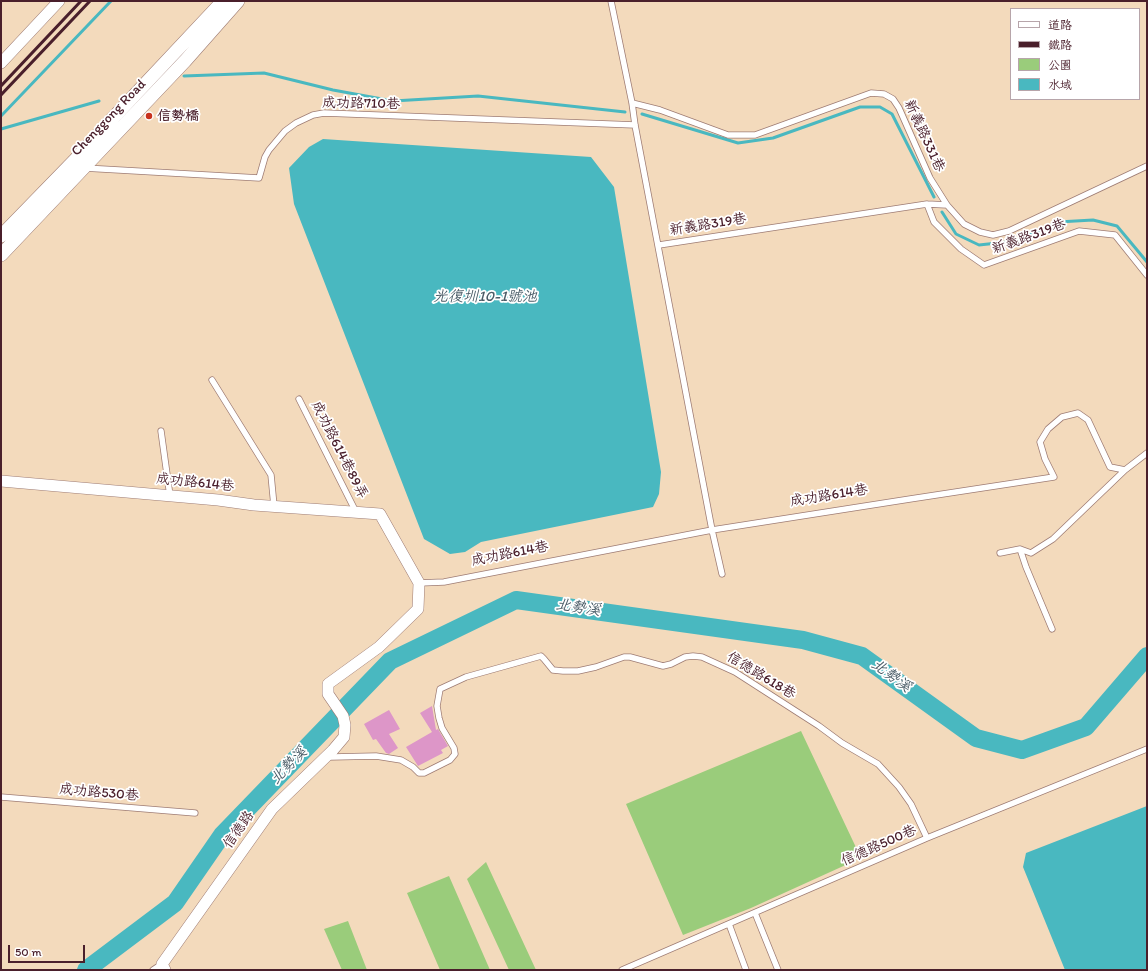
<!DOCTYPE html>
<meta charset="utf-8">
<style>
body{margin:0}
#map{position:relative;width:1148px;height:971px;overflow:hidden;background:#f3dabc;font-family:Itim,"LXGW WenKai TC",sans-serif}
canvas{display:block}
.frame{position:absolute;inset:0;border:2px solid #4a1f2b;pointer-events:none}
.legend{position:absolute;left:1010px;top:8px;width:130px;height:92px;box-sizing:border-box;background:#fff;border:1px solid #b7a5aa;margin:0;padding:5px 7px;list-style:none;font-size:12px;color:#4a1f2b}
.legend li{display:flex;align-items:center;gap:8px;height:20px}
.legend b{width:20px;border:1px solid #b7a5aa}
.scale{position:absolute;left:8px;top:945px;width:77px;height:18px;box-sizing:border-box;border:2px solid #4a1f2b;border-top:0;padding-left:5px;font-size:12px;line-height:14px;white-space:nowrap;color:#4a1f2b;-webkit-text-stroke:3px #fff;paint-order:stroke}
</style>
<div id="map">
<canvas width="1148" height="971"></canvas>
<div class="frame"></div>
<ul class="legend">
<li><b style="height:5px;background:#fff"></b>道路</li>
<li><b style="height:5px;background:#4a1f2b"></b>鐵路</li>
<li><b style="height:11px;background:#9acc7b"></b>公園</li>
<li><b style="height:11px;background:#49b8c0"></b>水域</li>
</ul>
<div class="scale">50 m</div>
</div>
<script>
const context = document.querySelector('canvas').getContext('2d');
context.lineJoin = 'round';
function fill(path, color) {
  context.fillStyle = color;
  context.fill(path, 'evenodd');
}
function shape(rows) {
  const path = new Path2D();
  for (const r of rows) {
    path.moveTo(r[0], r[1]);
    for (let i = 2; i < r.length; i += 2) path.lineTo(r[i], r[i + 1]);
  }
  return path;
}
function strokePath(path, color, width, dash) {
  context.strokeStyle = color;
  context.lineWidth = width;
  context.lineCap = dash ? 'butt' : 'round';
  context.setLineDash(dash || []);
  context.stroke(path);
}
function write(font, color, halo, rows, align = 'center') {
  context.font = font + ' Itim,"LXGW WenKai TC",sans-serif';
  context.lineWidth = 3.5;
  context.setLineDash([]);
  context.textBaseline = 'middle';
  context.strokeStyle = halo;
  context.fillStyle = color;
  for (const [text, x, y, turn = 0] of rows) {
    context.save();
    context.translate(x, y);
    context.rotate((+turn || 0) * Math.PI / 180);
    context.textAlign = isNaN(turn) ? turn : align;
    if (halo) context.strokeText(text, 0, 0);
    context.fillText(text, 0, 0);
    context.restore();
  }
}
const green = shape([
 [801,731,861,858,751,908,683,935,626,804],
 [486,862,536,970,509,970,467,879],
 [449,876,490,970,440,970,407,893],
 [348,921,367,970,342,970,324,929]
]);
const water = shape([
 [323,139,591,157,614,187,661,472,659,494,653,507,481,542,465,552,450,554,424,539,294,204,289,168,309,147],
 [1147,806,1147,970,1065,970,1023,867,1026,853]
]);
const stream = shape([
 [184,76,264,73,333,90,393,101,478,96,625,112],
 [642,114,738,143,773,138,860,107,880,107,892,114,934,197],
 [1,116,111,1],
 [1,129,99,101],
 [942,212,956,234,979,245,1016,241,1058,222,1093,220,1117,226,1147,262]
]);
const river = shape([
 [86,970,175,903,222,835,390,661,516,600,803,640,862,656,976,738,1022,750,1086,727,1147,656]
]);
const building = shape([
 [432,706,436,730,438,729,448,746,441,750,443,753,418,766,406,747,432,732,420,713],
 [389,710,400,729,389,734,398,748,389,754,386,753,376,739,373,740,364,724]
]);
const service = shape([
 [611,1,632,103,635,125,712,530,722,574],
 [632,103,660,110,728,135,755,135,871,93,884,94,893,99,899,108,930,178,947,205,964,224,980,232,993,235,1009,231,1147,166],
 [84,168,259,178,265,157,269,150,285,131,296,123,313,115,324,113,635,125],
 [947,205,927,204,934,222,961,249,984,265,1079,231,1115,235,1147,275],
 [659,245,927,204],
 [212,380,271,475,274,506],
 [299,399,356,512],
 [161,431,170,496],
 [1000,553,1020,549],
 [419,583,444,582,712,530,910,499,1054,477,1045,459,1040,442,1048,429,1062,417,1078,413,1088,420,1110,467,1125,470,1147,453],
 [1052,629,1026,567,1020,549,1031,553,1053,539,1125,470],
 [328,755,332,757,376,756,401,760,413,767,419,773,424,773,450,760,455,754,454,748,442,728,439,718,437,706,440,689,466,677,541,656,544,659,553,670,563,671,578,671,596,667,624,657,630,657,663,666,671,664,685,657,693,656,702,657,735,672,819,726,842,743,878,764,899,787,911,804,927,838],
 [1,797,195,813],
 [755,913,778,970],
 [729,924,746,970],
 [153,970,162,964],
 [622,970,927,838,1147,749]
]);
const minor = shape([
 [1,63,59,1],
 [1,481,218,500,254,505,380,514,419,583,418,609,379,647,328,684,328,694,343,716,345,725,344,737,333,750,272,809,162,964,165,970]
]);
const tertiary = shape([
 [1,236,74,161,114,117,223,1],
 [1,255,185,61,238,1]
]);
const rail = shape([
 [1,86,81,1],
 [1,95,90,1]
]);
const markers = [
 [149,116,4,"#c8321e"]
];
const streetNames = [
 ["成功路710巷",361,104,1],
 ["Chenggong Road",109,118,-46],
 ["新義路331巷",924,136,65],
 ["新義路319巷",708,225,-9],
 ["新義路319巷",1029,237,-20],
 ["成功路614巷89弄",339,450,63],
 ["成功路614巷",195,483,6],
 ["成功路614巷",829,496,-9],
 ["成功路614巷",510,554,-11],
 ["信德路618巷",761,676,31],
 ["成功路530巷",99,793,5],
 ["信德路",239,830,-55],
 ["信德路500巷",879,846,-24]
];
const poiNames = [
 ["信勢橋",157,116]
];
const waterNames = [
 ["光復圳10-1號池",485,297],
 ["北勢溪",578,608,8],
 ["北勢溪",891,676,36],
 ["北勢溪",289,766,-46]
];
fill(green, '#9acc7b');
fill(water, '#49b8c0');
strokePath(stream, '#49b8c0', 3);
strokePath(river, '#49b8c0', 18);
fill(building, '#dd96c8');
strokePath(service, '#9e7c74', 7);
strokePath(minor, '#9e7c74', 12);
strokePath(tertiary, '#9e7c74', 14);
strokePath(service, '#fff', 5.5);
strokePath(minor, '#fff', 11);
strokePath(tertiary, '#fff', 13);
strokePath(rail, '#4a1f2b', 3);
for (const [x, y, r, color] of markers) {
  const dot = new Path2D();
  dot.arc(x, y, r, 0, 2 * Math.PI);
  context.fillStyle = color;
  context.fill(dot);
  strokePath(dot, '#fff', 1.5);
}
write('14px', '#4a1f2b', '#fff', streetNames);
write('bold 14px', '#4a1f2b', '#fff', poiNames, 'left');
write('italic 15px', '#4a5c67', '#fff', waterNames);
</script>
